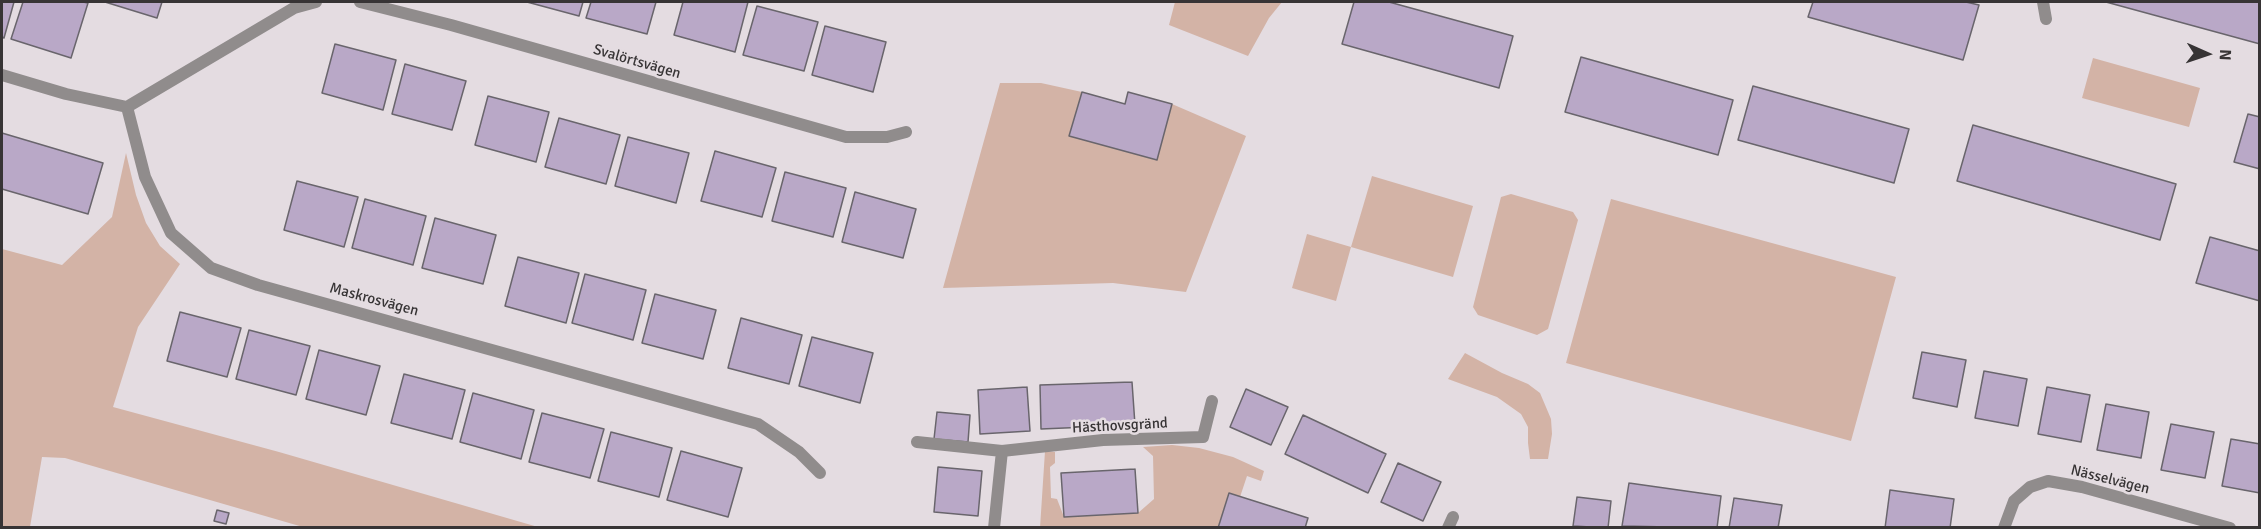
<!DOCTYPE html>
<meta charset="utf-8">
<style>
body{margin:0}
#map{position:relative;width:2261px;height:529px;overflow:hidden;background:#e4dce1;font-family:Signika,sans-serif}
canvas{display:block}
.frame{position:absolute;inset:0;border:3px solid #373435;pointer-events:none}
.north{position:absolute;left:2177px;top:24px;width:60px;height:60px;-webkit-text-stroke:4px #e4dce1;paint-order:stroke;rotate:93deg;font-size:16px;font-weight:700;line-height:24px;text-align:center;color:#373435}
.north::after{content:'';display:block;margin:auto;width:21px;height:27px;background:#373435;clip-path:polygon(50% 0,100% 100%,50% 72%,0 100%)}
</style>
<div id="map">
<canvas width="2261" height="529"></canvas>
<div class="frame"></div>
<div class="north">N</div>
</div>
<script>
const context = document.querySelector('canvas').getContext('2d');
context.lineJoin = 'round';
function fill(path, color) {
  context.fillStyle = color;
  context.fill(path, 'evenodd');
}
function shape(rows) {
  const path = new Path2D();
  for (const r of rows) {
    path.moveTo(r[0], r[1]);
    for (let i = 2; i < r.length; i += 2) path.lineTo(r[i], r[i + 1]);
  }
  return path;
}
function strokePath(path, color, width, dash) {
  context.strokeStyle = color;
  context.lineWidth = width;
  context.lineCap = dash ? 'butt' : 'round';
  context.setLineDash(dash || []);
  context.stroke(path);
}
function write(font, color, halo, rows, align = 'center') {
  context.font = font + ' Signika,sans-serif';
  context.lineWidth = 5;
  context.setLineDash([]);
  context.textBaseline = 'middle';
  context.strokeStyle = halo;
  context.fillStyle = color;
  for (const [text, x, y, turn = 0] of rows) {
    context.save();
    context.translate(x, y);
    context.rotate((+turn || 0) * Math.PI / 180);
    context.textAlign = isNaN(turn) ? turn : align;
    if (halo) context.strokeText(text, 0, 0);
    context.fillText(text, 0, 0);
    context.restore();
  }
}
const green = shape([
 [1175,2,1282,2,1269,18,1248,56,1169,25],
 [2093,58,2200,88,2189,127,2082,98],
 [1000,83,1041,83,1082,92,1070,136,1156,160,1172,104,1246,136,1186,292,1113,283,943,288],
 [126,153,136,195,146,223,160,246,180,264,138,327,113,407,279,452,538,527,303,527,65,458,42,457,30,527,2,527,2,249,62,265,112,217],
 [1372,176,1473,206,1453,277,1351,247,1336,301,1292,288,1307,234,1351,247],
 [1511,194,1573,212,1578,220,1548,329,1537,335,1478,315,1473,307,1501,197],
 [1611,199,1896,277,1851,441,1566,363],
 [1465,353,1502,373,1528,384,1540,393,1551,419,1552,434,1548,459,1530,459,1528,443,1528,427,1521,414,1497,397,1448,379],
 [1172,445,1199,448,1233,457,1264,471,1261,481,1247,476,1240,497,1229,493,1218,527,1040,528,1045,451,1055,452,1055,463,1050,467,1051,498,1057,499,1064,517,1138,513,1154,499,1153,456,1143,447]
]);
const building = shape([
 [2,2,14,2,4,38,2,37,2,2],
 [23,2,83,2,88,3,71,58,11,39,23,2],
 [105,2,162,2,157,18,105,2],
 [527,2,583,2,579,16,527,2],
 [591,2,656,2,647,34,586,18,591,2],
 [683,2,748,2,735,52,674,35,683,2],
 [1354,2,1389,2,1513,36,1499,88,1342,44,1354,2],
 [1813,2,1966,2,1979,5,1963,60,1808,17,1813,2],
 [2106,2,2260,2,2260,44,2106,2],
 [757,6,818,22,804,71,743,55,757,6],
 [825,26,886,42,873,92,812,75,825,26],
 [335,44,396,60,383,110,322,93,335,44],
 [1581,57,1733,100,1718,155,1565,112,1581,57],
 [405,64,466,81,452,130,392,114,405,64],
 [1753,86,1909,129,1894,183,1738,140,1753,86],
 [1082,92,1125,104,1128,92,1172,104,1157,160,1069,136,1082,92],
 [488,96,549,112,536,162,475,145,488,96],
 [2248,114,2260,117,2260,169,2234,162,2248,114],
 [559,118,620,135,606,184,545,167,559,118],
 [1973,125,2176,184,2160,240,1957,181,1973,125],
 [2,133,103,163,88,214,2,189,2,133],
 [628,137,689,153,676,203,615,186,628,137],
 [715,151,776,168,762,217,701,201,715,151],
 [785,172,846,188,833,237,772,221,785,172],
 [297,181,358,197,344,247,284,230,297,181],
 [855,192,916,209,903,258,842,242,855,192],
 [365,199,426,216,413,265,352,248,365,199],
 [435,218,496,235,483,284,422,268,435,218],
 [2210,237,2260,251,2260,301,2196,283,2210,237],
 [518,257,579,273,566,323,505,306,518,257],
 [585,274,646,290,633,340,572,323,585,274],
 [655,294,716,310,703,359,642,343,655,294],
 [180,312,241,328,227,377,167,361,180,312],
 [741,318,802,335,789,384,728,368,741,318],
 [249,330,310,346,296,395,236,379,249,330],
 [812,337,873,353,860,403,799,386,812,337],
 [319,350,380,366,366,415,306,399,319,350],
 [1922,352,1966,360,1957,407,1913,398,1922,352],
 [1984,371,2027,379,2018,426,1975,418,1984,371],
 [404,374,465,390,452,439,391,423,404,374],
 [1132,382,1135,425,1041,429,1040,385,1132,382],
 [1027,387,1030,431,980,434,978,390,1027,387],
 [2047,387,2090,395,2081,442,2038,434,2047,387],
 [1246,389,1288,407,1271,445,1230,427,1246,389],
 [473,393,534,410,521,459,460,442,473,393],
 [2106,404,2149,412,2141,458,2097,450,2106,404],
 [937,412,970,415,968,442,934,439,937,412],
 [542,413,604,429,590,478,529,462,542,413],
 [1303,415,1386,454,1368,493,1285,454,1303,415],
 [2171,424,2214,432,2205,478,2161,470,2171,424],
 [611,432,672,448,659,497,598,481,611,432],
 [2231,439,2260,444,2260,493,2222,486,2231,439],
 [681,451,742,468,728,517,667,500,681,451],
 [1398,463,1441,482,1423,521,1381,502,1398,463],
 [938,467,982,471,978,516,934,512,938,467],
 [1135,469,1138,513,1064,517,1061,473,1135,469],
 [1629,483,1721,496,1717,528,1622,526,1629,483],
 [1890,490,1954,499,1950,528,1885,528,1890,490],
 [1229,493,1308,518,1305,528,1218,528,1229,493],
 [1577,497,1611,501,1608,528,1573,526,1577,497],
 [1734,498,1782,505,1778,528,1729,528,1734,498],
 [217,510,229,513,226,524,214,521,217,510]
]);
const service = shape([
 [917,442,1002,451],
 [994,528,1002,451,1103,440,1203,437,1212,401],
 [1448,528,1453,517]
]);
const minor = shape([
 [360,2,451,25,846,137,887,137,906,132],
 [2043,2,2046,19],
 [2,75,66,94,127,107,145,177,171,233,211,268,258,285,758,424,799,452,820,473],
 [127,107,294,8,316,2],
 [2004,528,2014,501,2030,487,2048,481,2082,487,2230,528]
]);
const streetNames = [
 ["Svalörtsvägen",637,62,16],
 ["Maskrosvägen",374,300,15],
 ["Hästhovsgränd",1120,426,-3],
 ["Nässelvägen",2110,480,14]
];
fill(green, '#d3b3a6');
fill(building, '#b9a8c7');
strokePath(building, '#69656c', 1.5);
strokePath(service, '#908c8c', 12);
strokePath(minor, '#908c8c', 12);
write('15px', '#373435', '#e4dce1', streetNames);
</script>
